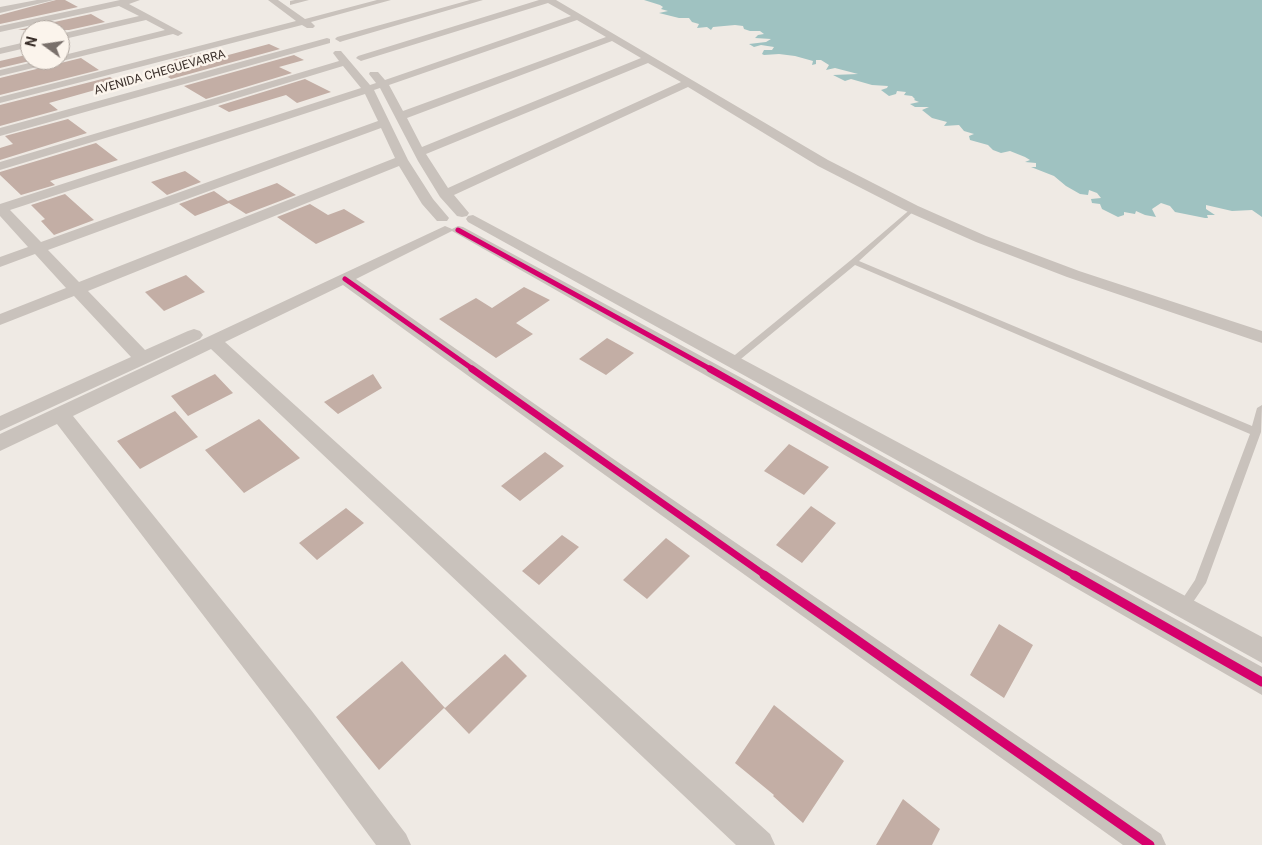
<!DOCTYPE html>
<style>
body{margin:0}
#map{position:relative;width:1262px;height:845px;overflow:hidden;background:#efeae4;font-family:Roboto,sans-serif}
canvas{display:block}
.north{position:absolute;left:20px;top:20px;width:50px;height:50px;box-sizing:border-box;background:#fbf4ec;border:1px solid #aea59e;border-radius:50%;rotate:284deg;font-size:14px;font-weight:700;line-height:20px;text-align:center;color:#3a2f2a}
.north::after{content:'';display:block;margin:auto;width:18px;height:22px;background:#79706b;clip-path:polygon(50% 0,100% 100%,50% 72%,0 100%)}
</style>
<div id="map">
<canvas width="1262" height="845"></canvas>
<div class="north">N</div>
</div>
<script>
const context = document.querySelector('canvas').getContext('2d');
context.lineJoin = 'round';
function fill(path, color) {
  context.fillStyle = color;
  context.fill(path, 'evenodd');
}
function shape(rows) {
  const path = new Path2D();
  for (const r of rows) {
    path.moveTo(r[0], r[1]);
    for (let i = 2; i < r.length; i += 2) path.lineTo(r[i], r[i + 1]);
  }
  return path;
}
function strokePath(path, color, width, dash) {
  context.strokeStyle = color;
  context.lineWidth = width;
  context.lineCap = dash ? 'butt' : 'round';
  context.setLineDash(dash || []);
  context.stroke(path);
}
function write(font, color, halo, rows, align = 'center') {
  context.font = font + ' Roboto,sans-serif';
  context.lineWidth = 5;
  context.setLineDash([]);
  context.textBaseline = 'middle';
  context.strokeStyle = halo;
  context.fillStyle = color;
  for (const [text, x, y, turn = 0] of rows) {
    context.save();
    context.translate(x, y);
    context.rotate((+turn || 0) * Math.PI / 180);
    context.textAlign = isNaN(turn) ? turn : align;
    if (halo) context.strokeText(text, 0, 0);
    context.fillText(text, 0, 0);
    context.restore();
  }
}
const water = shape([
 [644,0,1262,0,1262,217,1252,210,1232,211,1206,205,1206,209,1215,215,1207,215,1208,218,1205,218,1175,212,1170,206,1161,203,1152,209,1156,217,1145,215,1136,211,1135,214,1124,212,1124,215,1118,217,1102,209,1100,204,1092,203,1091,199,1101,198,1097,193,1089,190,1088,195,1080,194,1066,186,1054,176,1031,167,1036,167,1036,163,1025,162,1030,160,1025,157,1010,151,1001,153,993,150,988,145,970,140,969,136,974,134,964,131,959,125,944,126,947,122,932,118,922,110,929,107,915,107,910,104,919,102,914,100,915,99,912,96,904,95,906,92,897,91,896,94,889,96,881,90,887,88,888,86,872,85,851,79,845,81,833,75,858,74,835,68,826,70,829,65,821,60,816,60,816,64,812,65,813,61,795,56,779,54,764,55,762,54,764,50,772,50,774,47,761,45,754,47,749,44,766,42,771,39,755,38,758,35,764,34,760,31,750,31,744,29,743,26,735,25,713,27,711,30,707,27,697,28,699,24,692,22,689,18,679,18,659,13,668,11,661,9,663,7,660,5]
]);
const building = shape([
 [56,0,65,0,78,7,0,24,0,15],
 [91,14,105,22,69,30,18,30],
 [269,44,280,49,171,79,163,74,187,68,173,60,210,51,221,57],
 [30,54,30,60,34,60,0,68,0,61],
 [294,55,304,60,279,67,292,73,206,99,184,86],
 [81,58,99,70,0,95,0,78],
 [110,77,120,83,49,103,58,110,0,126,0,105],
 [305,79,331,92,297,103,286,95,229,112,218,106],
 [68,119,87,133,0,160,0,148,13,144,5,136],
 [96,143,118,160,50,181,55,185,21,195,0,175,0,172],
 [185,171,201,182,167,195,151,182],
 [277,183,296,195,246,214,229,203,195,216,179,204,214,191,228,201],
 [65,194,94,220,54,235,41,221,45,219,31,205],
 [310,204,328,215,344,209,365,222,316,244,277,217],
 [186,275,205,292,164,311,145,292],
 [524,287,550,300,516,323,533,334,496,358,439,319,476,298,492,308],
 [607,338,634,353,606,375,579,359],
 [215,374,233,393,188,416,171,396],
 [373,374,382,388,338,414,324,402],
 [175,411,198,437,140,469,117,441],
 [259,419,300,458,244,493,205,450],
 [789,444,829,467,804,495,764,471],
 [545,452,564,466,520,501,501,486],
 [811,506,836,523,802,563,776,545],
 [346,508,364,523,317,560,299,543],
 [562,535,579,547,539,585,522,571],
 [666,538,690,556,647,599,623,580],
 [999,624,1033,645,1004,698,970,675],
 [505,654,527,676,469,734,444,708,379,770,336,717,402,661,445,708],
 [774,705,844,761,803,823,773,796,774,795,735,763],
 [903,799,940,829,932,845,876,845]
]);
const lane = shape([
 [913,207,915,208,915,210,859,261,1252,426,1257,408,1262,405,1261,432,1206,583,1187,611,1183,613,1179,611,1177,607,1195,580,1250,434,855,265,736,363,730,363,728,361,730,359,851,260,913,207]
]);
const street = shape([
 [37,0,54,0,0,13,0,7,37,0],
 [120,0,140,0,129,4,183,33,178,36,173,34,0,76,0,70,42,60,60,60,60,56,165,30,146,20,60,40,60,34,139,16,119,6,0,32,0,26,120,0],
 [268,0,278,0,305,19,377,0,391,0,311,22,315,26,313,28,307,28,302,25,0,103,0,97,296,21,268,0],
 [295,0,309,0,290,5,290,1,295,0],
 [470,0,483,0,343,41,340,42,335,39,337,37,470,0],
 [539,0,556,0,828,160,918,206,986,236,1079,271,1262,331,1262,343,1067,277,976,242,908,212,818,166,688,87,454,195,469,213,467,216,462,217,457,216,440,197,418,161,380,88,374,90,408,160,433,199,449,218,447,221,437,221,422,204,399,166,88,291,145,350,188,331,194,329,200,331,203,335,200,339,0,431,0,416,131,357,74,296,0,325,0,314,66,288,35,254,0,267,0,257,28,247,0,216,0,204,361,88,343,66,0,170,0,162,339,61,333,53,335,51,341,51,370,85,376,83,369,74,370,72,378,72,385,80,571,16,548,3,364,60,361,61,356,58,358,56,539,0],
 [577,20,606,37,403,111,389,85,577,20],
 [612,41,641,58,422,147,407,118,612,41],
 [648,63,681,82,448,188,426,154,648,63],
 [365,94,378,121,41,242,10,210,365,94],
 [381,128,395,158,79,282,48,250,381,128],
 [327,38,330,39,330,43,0,136,0,128,327,38],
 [30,41,30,47,0,54,0,48,30,41],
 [473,215,1262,637,1262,663,468,222,466,219,468,216,473,215],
 [445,226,452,229,458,226,463,227,749,382,1262,667,1262,695,735,392,452,231,356,279,612,458,1161,834,1166,845,1123,845,598,470,343,285,225,342,770,834,775,845,736,845,211,349,73,416,311,710,406,834,411,845,376,845,291,730,57,424,0,451,0,434,445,226]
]);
const cyclewayFar2 = shape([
 [458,230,712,370],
 [345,279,474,370]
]);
const cyclewayFar1 = shape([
 [472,369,766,576],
 [710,369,1076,576]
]);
const cycleway = shape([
 [764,575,1150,845],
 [1074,575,1262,682]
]);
const farStreetnames = [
 ["AVENIDA CHEGUEVARRA",160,73,-16]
];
fill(water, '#9fc2c1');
fill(building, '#c3aea5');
fill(lane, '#c9c2bc');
fill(street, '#c9c2bc');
strokePath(cyclewayFar2, '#d6006c', 5);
strokePath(cyclewayFar1, '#d6006c', 7);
strokePath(cycleway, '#d6006c', 9);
write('12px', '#3a2f2a', '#fbf4ec', farStreetnames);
</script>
